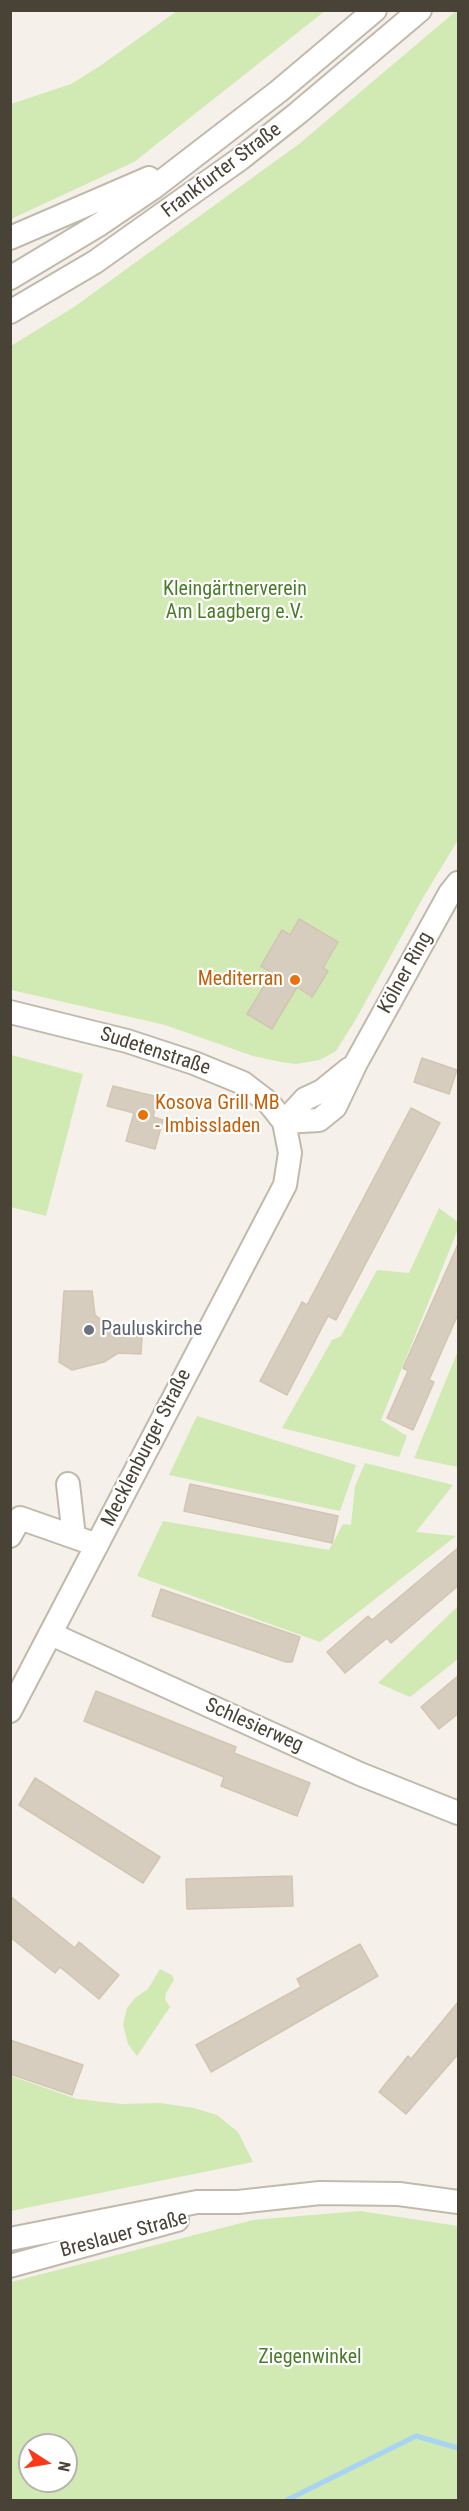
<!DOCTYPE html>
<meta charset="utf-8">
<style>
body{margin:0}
#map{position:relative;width:469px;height:2511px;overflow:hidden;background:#f5f1ea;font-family:"Roboto Condensed",sans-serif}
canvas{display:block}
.frame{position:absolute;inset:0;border:12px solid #494237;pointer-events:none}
.north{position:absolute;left:18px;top:2433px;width:60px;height:60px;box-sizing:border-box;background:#fff;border:2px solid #b6b3af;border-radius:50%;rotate:102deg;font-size:16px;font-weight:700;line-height:24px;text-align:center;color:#494237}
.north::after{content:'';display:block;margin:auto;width:21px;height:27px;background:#fc3819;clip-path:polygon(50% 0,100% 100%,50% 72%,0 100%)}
</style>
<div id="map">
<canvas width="469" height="2511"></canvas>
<div class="frame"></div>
<div class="north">N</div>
</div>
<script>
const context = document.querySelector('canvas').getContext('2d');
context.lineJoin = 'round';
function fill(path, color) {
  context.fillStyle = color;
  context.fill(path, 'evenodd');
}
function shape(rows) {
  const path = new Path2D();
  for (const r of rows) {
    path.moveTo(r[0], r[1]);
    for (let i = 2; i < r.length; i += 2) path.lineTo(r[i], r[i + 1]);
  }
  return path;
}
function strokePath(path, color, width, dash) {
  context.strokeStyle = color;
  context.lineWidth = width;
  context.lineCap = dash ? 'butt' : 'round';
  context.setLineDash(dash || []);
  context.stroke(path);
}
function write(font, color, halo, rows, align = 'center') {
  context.font = font + ' "Roboto Condensed",sans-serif';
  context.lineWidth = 4.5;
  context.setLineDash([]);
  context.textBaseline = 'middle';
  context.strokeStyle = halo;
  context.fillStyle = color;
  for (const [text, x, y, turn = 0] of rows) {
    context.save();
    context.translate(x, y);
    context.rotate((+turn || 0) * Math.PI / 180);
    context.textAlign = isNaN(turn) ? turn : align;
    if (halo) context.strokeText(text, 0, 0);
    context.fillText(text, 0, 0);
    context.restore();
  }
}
const green = shape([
 [177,11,325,11,134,162,11,219,11,104,71,84,100,66],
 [456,11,458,11,458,840,421,901,356,1019,336,1051,320,1060,296,1064,281,1062,253,1056,165,1025,11,990,11,346,74,307,299,144],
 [11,1055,83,1074,46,1216,11,1207],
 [439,1208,458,1222,458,1229,381,1420,407,1436,399,1457,282,1428,332,1340,341,1336,377,1270,409,1273],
 [458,1351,458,1467,414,1458],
 [197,1416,356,1465,340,1511,169,1475],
 [365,1463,453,1485,416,1532,456,1536,320,1642,137,1576,163,1521,329,1550,343,1524,351,1525,355,1486],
 [458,1606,458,1659,410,1697,378,1683],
 [160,1969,172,1975,174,1980,166,1993,165,1999,170,2007,137,2056,128,2044,123,2025,127,2008,135,1998,148,1989],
 [11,2076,77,2099,122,2104,161,2103,194,2108,217,2115,238,2132,253,2162,11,2211],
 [360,2211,458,2226,458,2500,11,2500,11,2282,253,2220],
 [30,2445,66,2445,66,2481,30,2481]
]);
const stream = shape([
 [287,2500,416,2436,458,2448]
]);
const building = shape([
 [299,919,338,942,323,968,328,971,312,997,297,987,272,1029,247,1014,272,973,261,966,282,930,290,935,299,919],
 [422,1058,457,1070,449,1094,414,1082,422,1058],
 [113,1086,158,1097,153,1117,163,1120,155,1149,126,1141,134,1113,107,1106,113,1086],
 [411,1108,440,1123,336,1320,328,1316,287,1395,260,1381,302,1302,307,1305,411,1108],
 [459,1242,459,1312,429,1380,434,1382,413,1430,387,1418,408,1371,403,1368,459,1242],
 [64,1291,92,1291,95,1315,119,1333,142,1337,141,1354,118,1353,104,1362,72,1370,59,1362,64,1291],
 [190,1484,338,1516,332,1543,184,1511,190,1484],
 [459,1547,459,1585,391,1643,387,1638,345,1673,327,1652,368,1616,372,1620,459,1547],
 [161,1589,300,1637,292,1662,286,1662,152,1616,161,1589],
 [459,1675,459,1713,439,1729,421,1707,459,1675],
 [96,1691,236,1747,234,1753,310,1783,297,1816,221,1786,224,1777,84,1721,96,1691],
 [35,1778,160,1857,143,1883,19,1805,35,1778],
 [292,1876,293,1906,187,1909,186,1879,292,1876],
 [10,1896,75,1948,79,1942,119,1975,99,1999,60,1967,55,1973,10,1937,10,1896],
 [360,1944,378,1976,211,2072,196,2045,301,1987,297,1979,360,1944],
 [459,2001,459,2053,406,2114,379,2092,408,2056,411,2059,459,2001],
 [10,2040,83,2065,72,2095,10,2074,10,2040]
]);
const minor = shape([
 [10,238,149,178],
 [10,278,100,224,153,188,279,91,375,10],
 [10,312,95,262,240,159,298,113,420,10],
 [10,1012,127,1041,194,1063,243,1083,269,1103,284,1122,290,1153,285,1185,10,1711],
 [284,1122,319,1120,335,1107,356,1063,450,893,458,883],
 [284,1122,305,1099,322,1091,349,1069],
 [68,1484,74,1537],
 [10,1536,20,1518,97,1545],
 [51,1634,360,1774,458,1813],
 [10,2239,197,2202,238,2202,320,2193,399,2194,458,2202],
 [10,2266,177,2220]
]);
const markers = [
 [295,980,6,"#e8710a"],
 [143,1115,6,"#e8710a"],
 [89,1330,6,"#6b7280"]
];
const streetNames = [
 ["Frankfurter Straße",222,171,-37],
 ["Kölner Ring",406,973,-61],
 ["Sudetenstraße",155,1052,18],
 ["Mecklenburger Straße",147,1448,-63],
 ["Schlesierweg",254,1726,24],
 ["Breslauer Straße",124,2235,-15]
];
const parkNames = [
 ["Kleingärtnerverein",235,590],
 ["Am Laagberg e.V.",235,613],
 ["Ziegenwinkel",310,2358]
];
const foodNames = [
 ["Mediterran",283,980],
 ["Kosova Grill MB",155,1104,"left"],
 ["- Imbissladen",155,1127,"left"]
];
const worshipNames = [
 ["Pauluskirche",101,1330]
];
fill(green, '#d1e9b2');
strokePath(stream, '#a6d4f2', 5);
fill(building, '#d7cdbf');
strokePath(building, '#d2c5b2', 1.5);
strokePath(minor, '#c1b9ac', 26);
strokePath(minor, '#fff', 22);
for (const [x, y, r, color] of markers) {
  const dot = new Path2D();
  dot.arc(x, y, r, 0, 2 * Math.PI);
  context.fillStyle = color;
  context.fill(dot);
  strokePath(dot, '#fff', 2);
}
write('20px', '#494237', '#fff', streetNames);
write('20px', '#4a7c29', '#fff', parkNames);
write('20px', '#c56008', '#fff', foodNames, 'right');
write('20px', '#5b616d', '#fff', worshipNames, 'left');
</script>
